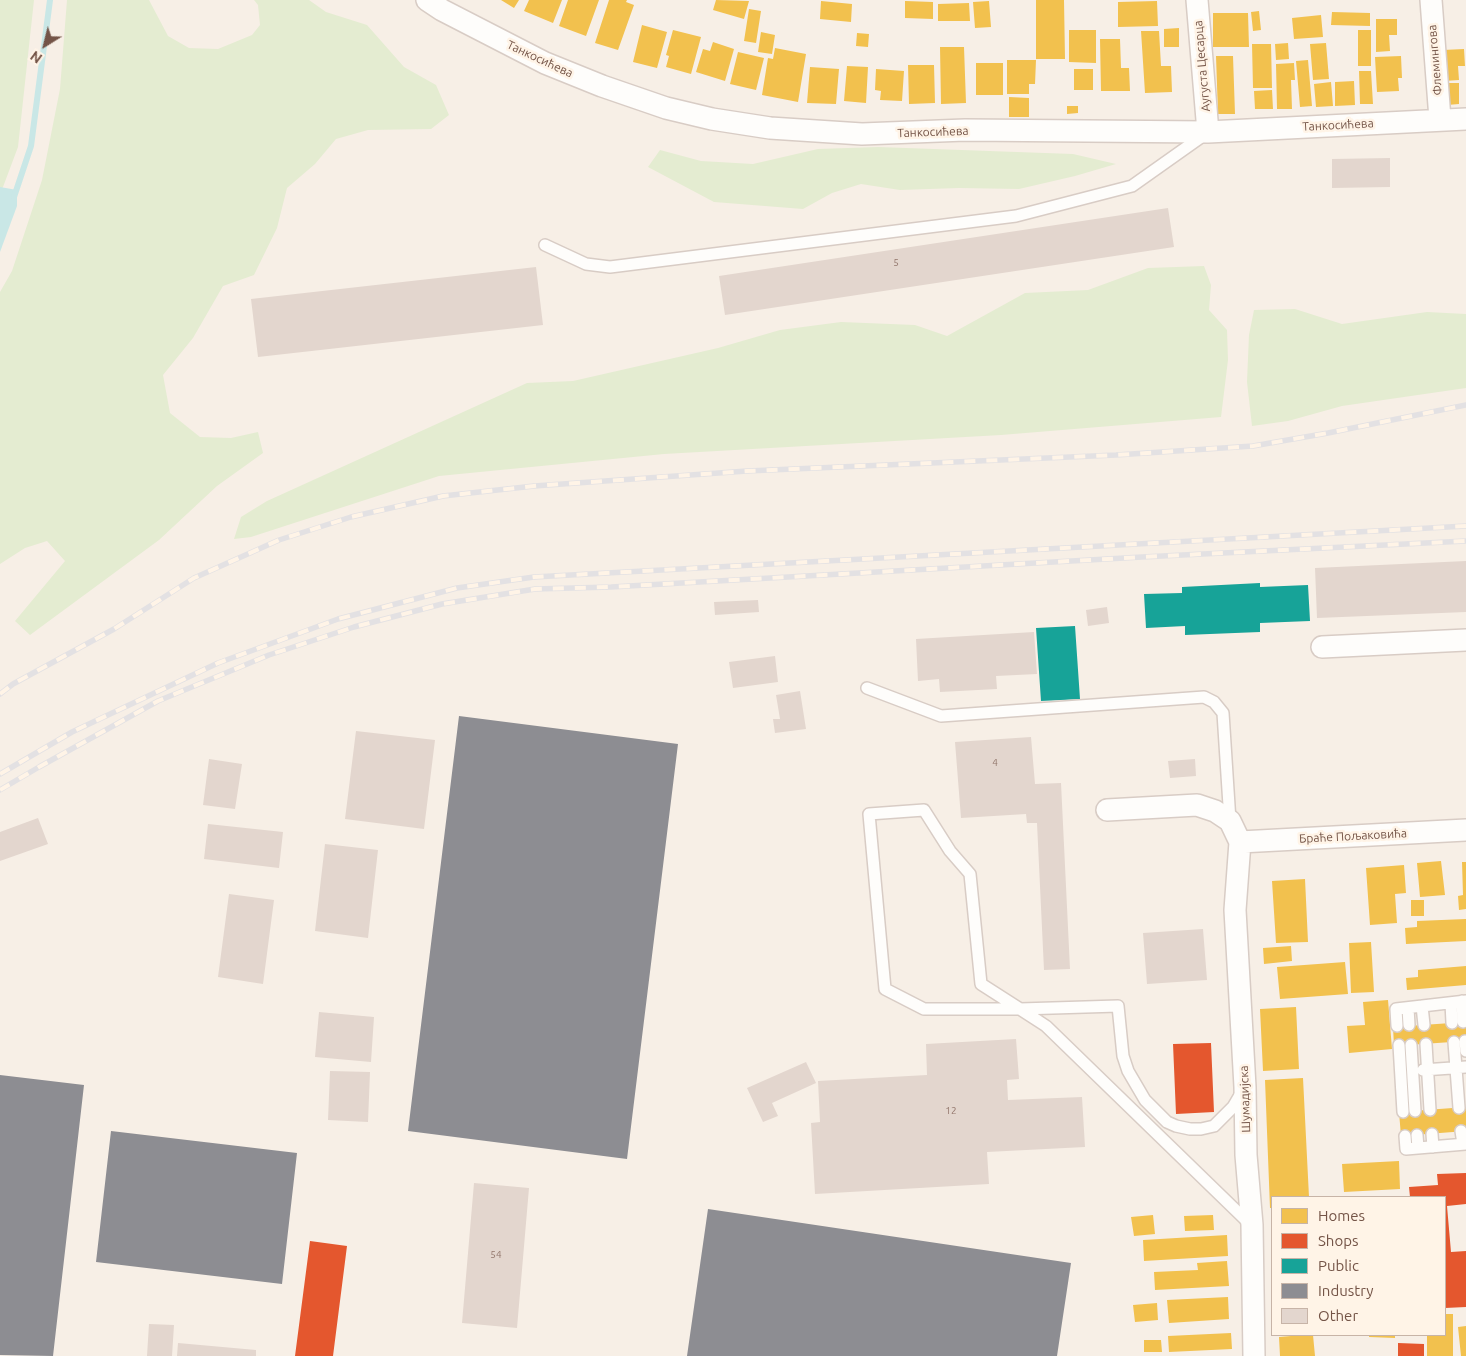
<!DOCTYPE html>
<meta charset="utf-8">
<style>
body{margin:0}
#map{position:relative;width:1466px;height:1356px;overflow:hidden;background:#f7efe6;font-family:Ubuntu,sans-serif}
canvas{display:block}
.legend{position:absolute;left:1271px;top:1196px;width:175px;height:140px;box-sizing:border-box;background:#fff4e7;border:1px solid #c7b4a7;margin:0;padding:6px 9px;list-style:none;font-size:15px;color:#745447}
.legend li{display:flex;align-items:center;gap:10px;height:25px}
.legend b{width:25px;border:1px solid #c7b4a7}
.north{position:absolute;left:20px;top:20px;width:50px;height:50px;-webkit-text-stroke:4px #fff4e7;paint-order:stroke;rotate:216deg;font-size:14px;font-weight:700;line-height:20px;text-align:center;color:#745447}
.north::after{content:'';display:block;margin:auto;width:18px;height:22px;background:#745447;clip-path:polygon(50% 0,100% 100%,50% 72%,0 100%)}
</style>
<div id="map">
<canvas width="1466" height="1356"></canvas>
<ul class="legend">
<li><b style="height:14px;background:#f2c14e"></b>Homes</li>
<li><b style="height:14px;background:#e4572e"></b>Shops</li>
<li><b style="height:14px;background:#17a398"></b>Public</li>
<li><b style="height:14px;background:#8d8d92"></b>Industry</li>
<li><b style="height:14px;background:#e3d6ce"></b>Other</li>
</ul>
<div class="north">N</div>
</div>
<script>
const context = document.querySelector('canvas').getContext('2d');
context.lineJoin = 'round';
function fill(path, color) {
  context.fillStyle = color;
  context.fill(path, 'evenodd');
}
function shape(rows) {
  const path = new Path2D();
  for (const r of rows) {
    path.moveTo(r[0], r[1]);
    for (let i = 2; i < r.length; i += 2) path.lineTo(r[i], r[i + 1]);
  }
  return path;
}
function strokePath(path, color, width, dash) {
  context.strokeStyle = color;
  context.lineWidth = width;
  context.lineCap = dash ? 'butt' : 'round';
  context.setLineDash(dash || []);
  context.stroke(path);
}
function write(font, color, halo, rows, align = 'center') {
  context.font = font + ' Ubuntu,sans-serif';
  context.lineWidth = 5;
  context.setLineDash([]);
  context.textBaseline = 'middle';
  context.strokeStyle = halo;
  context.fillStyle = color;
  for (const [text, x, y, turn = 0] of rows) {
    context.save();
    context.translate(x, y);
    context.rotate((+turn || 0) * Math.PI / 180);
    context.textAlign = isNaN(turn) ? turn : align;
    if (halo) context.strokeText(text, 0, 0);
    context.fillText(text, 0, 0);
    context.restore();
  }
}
const green = shape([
 [0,0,34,0,18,147,0,195],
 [67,0,149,0,168,36,189,48,218,49,252,35,260,25,258,5,254,0,309,0,326,12,367,25,404,67,436,85,449,115,431,129,368,130,336,139,315,164,287,188,277,228,254,275,223,286,193,338,163,375,170,413,200,437,231,438,258,432,263,453,217,486,159,540,30,635,15,621,65,561,47,541,25,548,0,564,0,292,12,271,42,180,60,89],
 [878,147,1073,154,1116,164,1075,176,1019,189,959,188,900,190,861,184,832,193,803,209,714,202,648,167,660,150,701,161,753,164,818,149],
 [1204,266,1211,285,1209,310,1227,330,1228,360,1221,417,1001,435,664,454,439,476,251,537,234,539,241,517,267,501,527,383,573,381,718,348,780,330,841,322,915,325,947,336,1025,293,1088,290,1148,268],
 [1295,309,1342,324,1427,312,1466,314,1466,388,1342,406,1288,421,1252,426,1247,382,1249,335,1254,310]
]);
const water = shape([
 [0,187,17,190,17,206,0,252]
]);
const homes = shape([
 [501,0,519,0,514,8],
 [529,0,562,0,553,23,524,11],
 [568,0,599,0,586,36,559,26],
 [609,0,627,0,626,2,634,5,618,50,595,43],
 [716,0,749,1,744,19,713,10],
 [1036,0,1064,0,1065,59,1036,59],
 [821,1,852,4,851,22,820,19],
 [905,1,933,2,933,19,905,18],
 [989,1,991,27,975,28,973,2],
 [1157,1,1158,26,1118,27,1118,2],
 [969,3,970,21,938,21,938,4],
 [749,9,761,11,756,43,744,41],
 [1259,11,1261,30,1253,31,1251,12],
 [1332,12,1370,13,1370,26,1331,25],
 [1213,13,1248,13,1249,47,1213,47],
 [1321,15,1323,37,1294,39,1292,18],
 [1376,19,1397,19,1397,35,1389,35,1390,51,1376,52],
 [642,25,667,32,657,68,633,62],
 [1179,28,1179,47,1164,47,1164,29],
 [673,30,701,37,691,74,666,67,669,56,666,55],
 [1069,30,1096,30,1096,63,1069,62],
 [1358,30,1371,30,1371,66,1358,66],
 [1141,31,1159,31,1161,66,1171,66,1172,92,1145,93],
 [761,32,775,35,772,54,758,52],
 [857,33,869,34,868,47,856,46],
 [1100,39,1120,39,1121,68,1129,68,1130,91,1101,91],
 [713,42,734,49,725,81,696,72,703,49,710,51],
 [1288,43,1289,59,1276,60,1275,44],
 [1326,43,1329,79,1313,80,1310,44],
 [1252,44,1271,44,1272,88,1253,88],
 [940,47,964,47,966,103,941,104],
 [775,48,806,54,798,102,762,95,768,58,773,59],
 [1464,49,1465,66,1458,66,1459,80,1444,81,1443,50],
 [738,52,764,58,756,90,730,84],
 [1216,56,1233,56,1235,114,1218,114],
 [1401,56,1402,78,1398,78,1399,91,1377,92,1375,57],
 [1007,60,1036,60,1035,84,1029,84,1029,94,1007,94],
 [1308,60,1312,106,1300,107,1296,61],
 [976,63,1003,63,1003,95,976,95],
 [1294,63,1295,80,1291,80,1292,109,1277,109,1276,64],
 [908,65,934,65,935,103,909,104],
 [847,66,868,67,866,103,844,101],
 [810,67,839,69,836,104,807,103],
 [876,69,904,71,902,101,880,100,881,91,875,90],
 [1074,69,1093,69,1093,90,1074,90],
 [1359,71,1371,71,1373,104,1360,104],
 [1354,81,1355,105,1335,106,1335,82],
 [1331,82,1333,106,1316,107,1314,84],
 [1447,83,1459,83,1459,104,1447,105],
 [1272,90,1273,109,1255,109,1254,91],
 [1009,97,1029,98,1029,117,1009,117],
 [1067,106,1078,106,1078,113,1067,114],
 [1441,861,1445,895,1420,897,1417,863],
 [1462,862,1466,862,1466,909,1459,910,1458,896,1463,895],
 [1404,865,1406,893,1395,894,1397,923,1370,925,1366,868],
 [1305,879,1308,942,1276,943,1272,881],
 [1411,900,1424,900,1424,916,1411,916],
 [1466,919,1466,941,1406,944,1405,928,1417,927,1417,921],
 [1371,942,1374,992,1351,993,1349,943],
 [1291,946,1292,961,1264,964,1263,948],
 [1345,962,1348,994,1280,999,1277,967],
 [1466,966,1466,985,1407,990,1406,978,1418,977,1418,970],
 [1388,1000,1392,1049,1349,1053,1347,1026,1365,1025,1363,1002],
 [1296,1007,1299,1069,1263,1071,1260,1009],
 [1466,1022,1466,1041,1394,1046,1393,1027],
 [1303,1078,1309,1197,1272,1197,1272,1208,1270,1208,1265,1080],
 [1466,1107,1466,1131,1401,1136,1399,1112],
 [1399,1161,1400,1189,1344,1192,1342,1164],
 [1153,1215,1155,1234,1134,1236,1131,1217],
 [1213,1215,1214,1230,1185,1231,1184,1216],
 [1227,1235,1228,1256,1144,1261,1143,1240],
 [1227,1261,1229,1286,1155,1290,1154,1272,1198,1270,1197,1263],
 [1228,1297,1229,1319,1169,1323,1167,1300],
 [1157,1303,1158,1320,1135,1322,1133,1305],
 [1445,1314,1453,1314,1453,1356,1427,1356,1427,1335,1445,1335],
 [1466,1326,1466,1356,1461,1356,1458,1327],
 [1231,1333,1232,1349,1169,1352,1168,1336],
 [1303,1335,1313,1335,1315,1356,1280,1356,1279,1337],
 [1369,1335,1395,1335,1395,1338,1369,1337],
 [1144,1340,1161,1340,1162,1352,1144,1352]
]);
const shops = shape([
 [1211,1043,1214,1112,1176,1114,1173,1044],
 [1466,1173,1466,1204,1447,1206,1451,1252,1466,1251,1466,1307,1445,1308,1445,1197,1410,1197,1409,1187,1438,1185,1437,1174],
 [310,1241,347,1246,333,1356,295,1356],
 [1398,1343,1424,1344,1424,1356,1398,1356]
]);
const public = shape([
 [1260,583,1260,587,1308,585,1310,621,1260,623,1260,632,1185,635,1185,626,1146,628,1144,594,1182,593,1182,587],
 [1075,626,1080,699,1041,701,1036,628]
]);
const industry = shape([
 [459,716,678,744,627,1159,408,1131],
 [0,1075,84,1085,53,1356,0,1355],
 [111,1131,297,1153,282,1284,96,1262],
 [708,1209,1071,1263,1057,1356,687,1356]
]);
const stream = shape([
 [14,197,31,146,50,0]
]);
const building = shape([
 [1390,158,1390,187,1332,188,1332,159],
 [1168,208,1174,247,725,315,719,276],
 [536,267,543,325,258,357,251,299],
 [1466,561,1466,612,1317,618,1315,568],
 [758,600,759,612,715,615,714,602],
 [1107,607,1109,623,1088,626,1086,610],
 [1034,632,1037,674,996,676,997,689,940,692,939,679,918,681,916,639],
 [775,656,778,682,733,688,729,662],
 [800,691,806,729,775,733,773,719,780,719,776,695],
 [356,731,435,740,424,829,345,819],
 [1031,737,1035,784,1061,783,1070,969,1044,970,1037,823,1027,823,1026,814,961,818,955,742],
 [209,759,242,764,235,809,203,805],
 [1195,759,1196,776,1170,778,1168,761],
 [38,818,48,844,0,861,0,832],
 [208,824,283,832,279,868,204,859],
 [325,844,378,850,368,938,315,931],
 [229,894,274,900,263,984,218,977],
 [1203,929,1207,980,1147,984,1143,933],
 [319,1012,374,1017,371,1062,315,1057],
 [1016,1039,1019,1079,1007,1080,1008,1100,1082,1097,1085,1147,987,1152,989,1184,815,1194,811,1123,820,1122,818,1081,927,1075,926,1044],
 [806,1062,816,1083,772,1103,778,1116,763,1122,747,1088],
 [330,1071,370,1072,368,1122,328,1120],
 [474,1183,529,1188,517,1328,462,1323],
 [149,1324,174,1325,172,1356,147,1356],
 [178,1343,256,1350,256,1356,177,1356]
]);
const lane = shape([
 [545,245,586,264,610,267,1016,216,1132,186,1204,135],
 [867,688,941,716,1204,697,1214,702,1223,713,1230,821],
 [1462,1001,1463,1022],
 [1451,1003,1452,1023],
 [1422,1006,1424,1025],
 [1408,1008,1409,1025],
 [1397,1026,1396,1009,1466,1001],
 [1465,1041,1466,1051],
 [1454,1042,1459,1108],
 [1426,1044,1430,1110],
 [1399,1045,1403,1112],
 [1411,1045,1415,1111],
 [1423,1070,1466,1067],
 [1243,1090,1233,1107,1214,1126,1201,1129,1190,1129,1176,1126,1167,1122,1145,1100,1128,1071,1123,1056,1118,1006,1020,1009,924,1009,885,989,869,814,924,810,950,851,970,874,981,984,1020,1009,1046,1026,1250,1224],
 [1461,1131,1463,1144],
 [1432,1134,1433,1147],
 [1417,1135,1418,1148],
 [1405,1136,1406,1149,1466,1144]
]);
const street = shape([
 [427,0,442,10,545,63,602,86,666,108,712,119,770,128,862,134,965,130,1208,132,1466,119],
 [1197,0,1208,132],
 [1431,0,1440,119],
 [1322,647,1466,640],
 [1107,810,1197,805,1215,811,1230,821,1240,842],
 [1240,842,1235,910,1245,1087,1246,1155,1252,1225,1254,1356],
 [1240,842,1466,830]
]);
const rail = shape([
 [0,694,13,684,114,629,194,578,279,540,351,517,443,496,534,486,747,471,1116,455,1253,446,1328,433,1466,405],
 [0,774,72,732,218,663,338,619,457,588,534,577,1466,526],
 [0,790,39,767,158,701,269,655,354,627,442,604,535,589,611,587,1142,557,1466,541]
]);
const numberNames = [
 ["5",896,263],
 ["4",995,763],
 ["12",951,1111],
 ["54",496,1255]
];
const streetNames = [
 ["Танкосићева",540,59,25],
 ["Флемингова",1435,60,-95],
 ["Аугуста Цесарца",1202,66,-95],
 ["Танкосићева",1338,125,-3],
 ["Танкосићева",933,132,-2],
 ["Браће Пољаковића",1353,836,-3],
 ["Шумадијска",1245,1099,-92]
];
fill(green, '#e4ecd1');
fill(water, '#c9e7e6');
fill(homes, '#f2c14e');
fill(shops, '#e4572e');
fill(public, '#17a398');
fill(industry, '#8d8d92');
strokePath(stream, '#c9e7e6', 6);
fill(building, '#e3d6ce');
strokePath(lane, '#d8ccc5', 14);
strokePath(street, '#d8ccc5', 24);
strokePath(lane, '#fefdfb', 11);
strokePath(street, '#fefdfb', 21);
strokePath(rail, '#e3e1e3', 5.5);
strokePath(rail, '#fff4e7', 4, [11]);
write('10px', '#92766b', null, numberNames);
write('12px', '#745447', '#fff4e7', streetNames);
</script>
